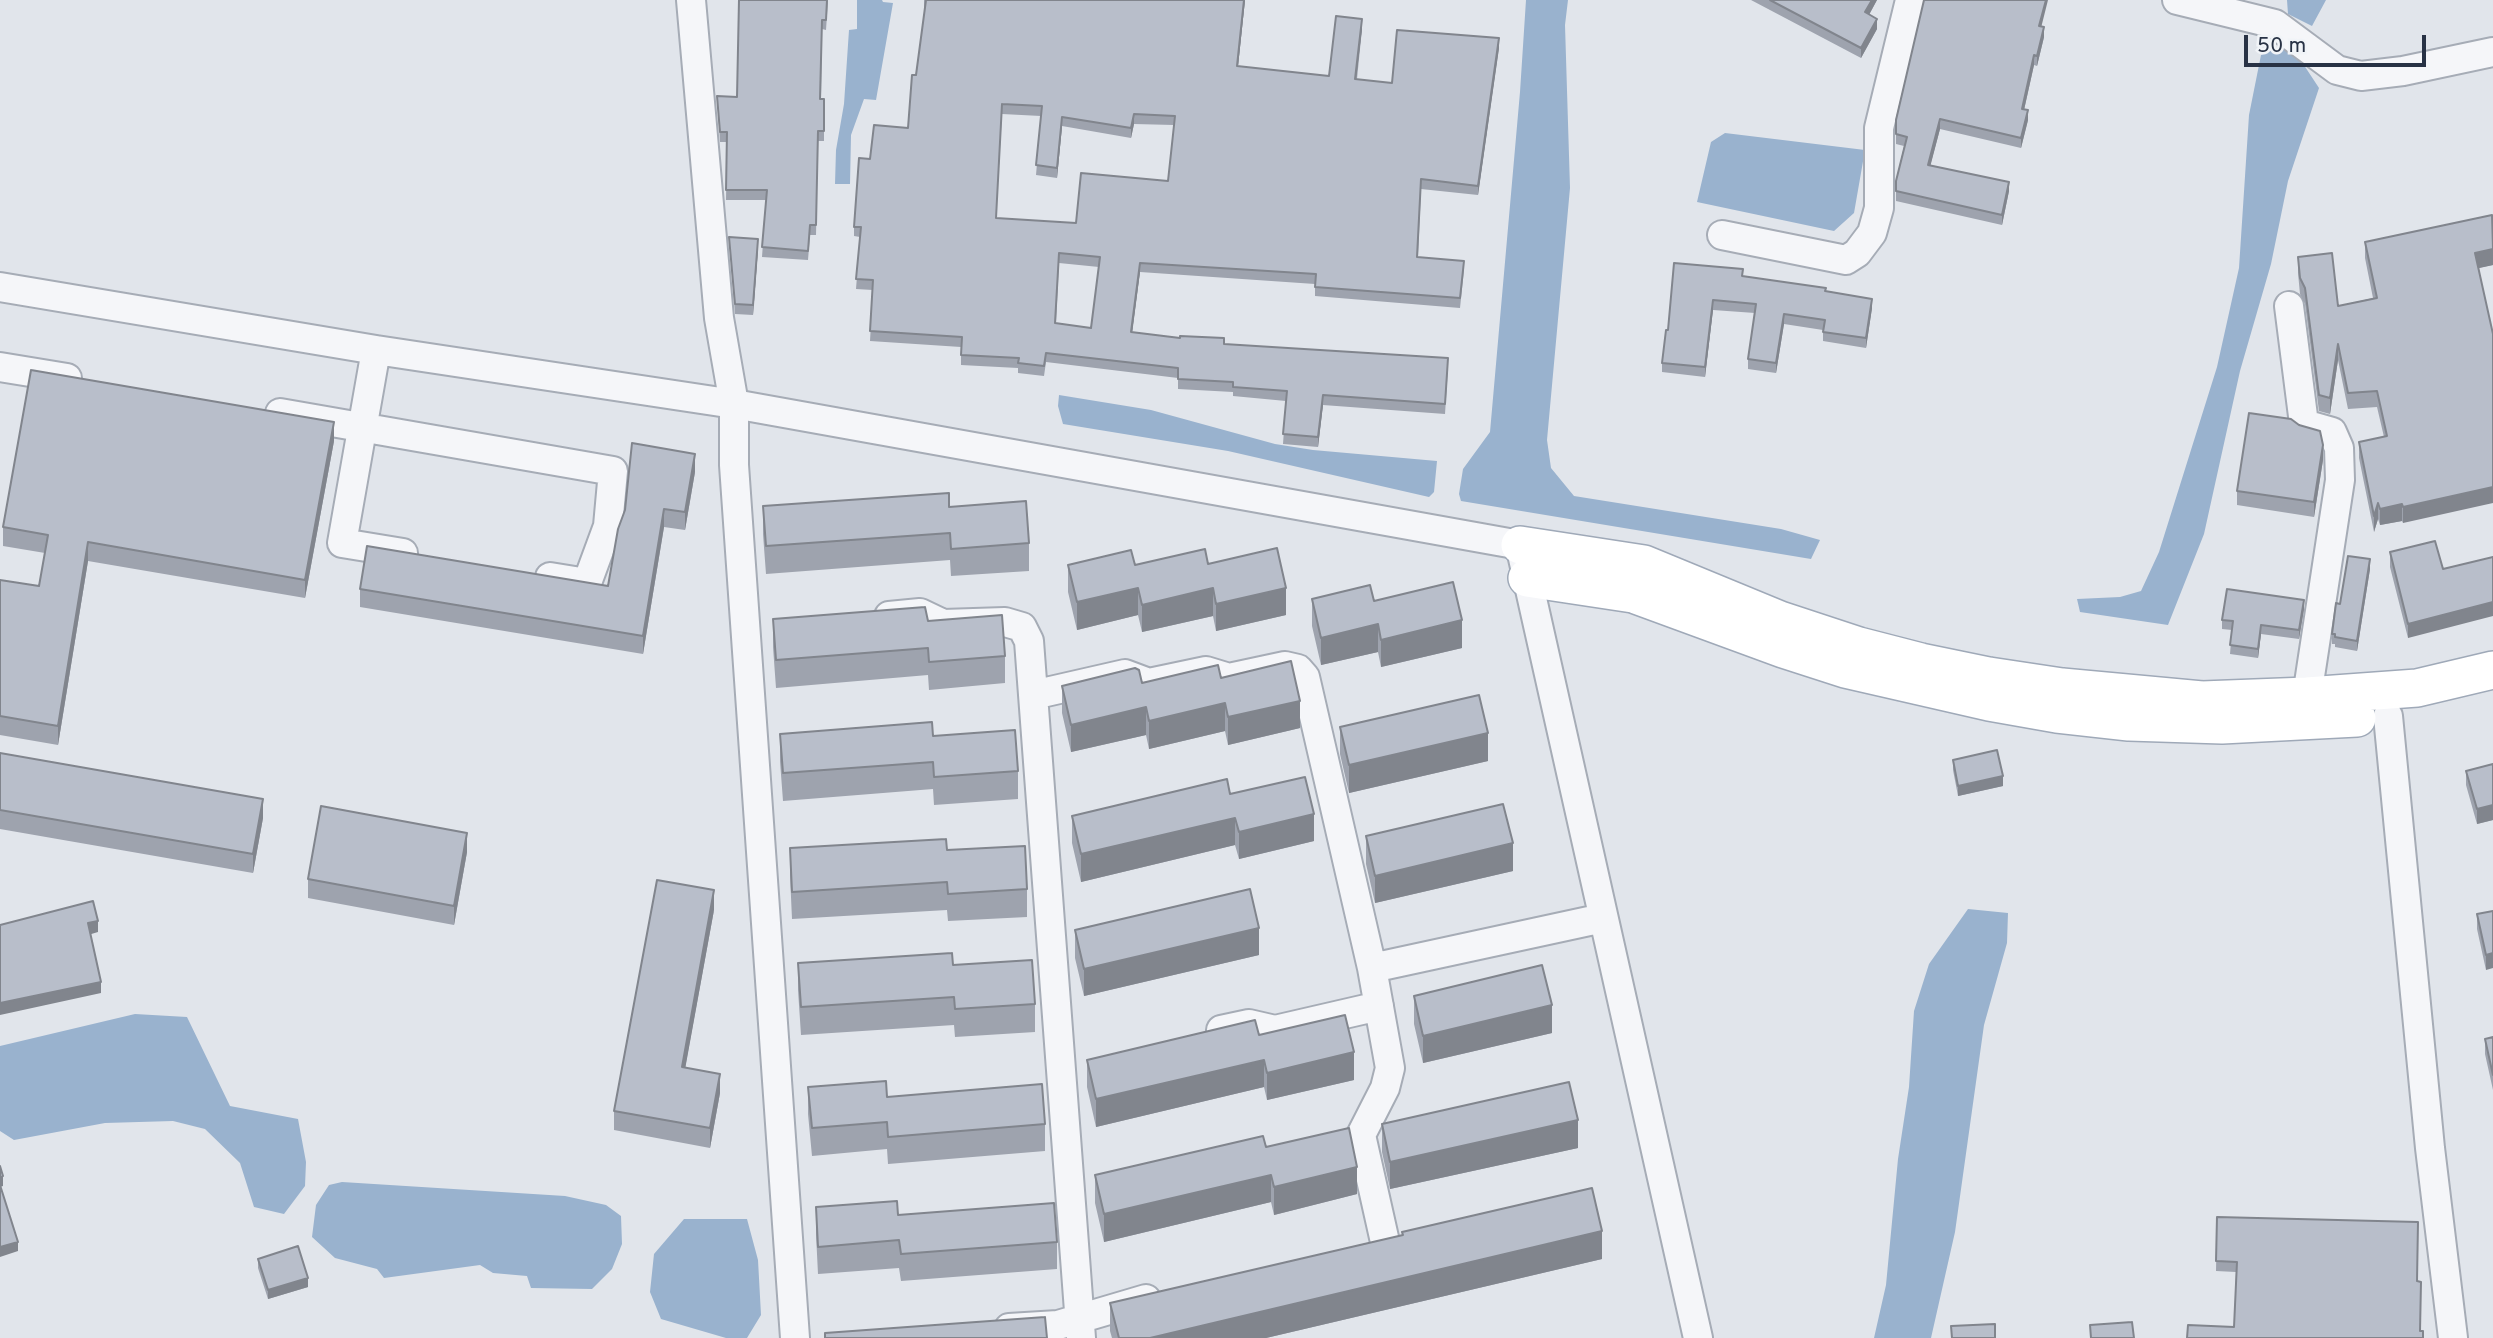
<!DOCTYPE html>
<style>
body{margin:0}
#map{position:relative;width:2493px;height:1338px;overflow:hidden;background:#e1e5eb;font-family:Overpass,sans-serif}
canvas{display:block}
.scale{position:absolute;left:2244px;top:35px;width:182px;height:32px;box-sizing:border-box;border:4px solid #283245;border-top:0;padding-left:9px;font-size:21px;line-height:24px;white-space:nowrap;color:#283245;-webkit-text-stroke:5px #f1f4f8;paint-order:stroke}
</style>
<div id="map">
<canvas width="2493" height="1338"></canvas>
<div class="scale">50 m</div>
</div>
<script>
const context = document.querySelector('canvas').getContext('2d');
context.lineJoin = 'round';
function fill(path, color) {
  context.fillStyle = color;
  context.fill(path, 'evenodd');
}
function shape(rows) {
  const path = new Path2D();
  for (const r of rows) {
    path.moveTo(r[0], r[1]);
    for (let i = 2; i < r.length; i += 2) path.lineTo(r[i], r[i + 1]);
  }
  return path;
}
function strokePath(path, color, width, dash) {
  context.strokeStyle = color;
  context.lineWidth = width;
  context.lineCap = dash ? 'butt' : 'round';
  context.setLineDash(dash || []);
  context.stroke(path);
}
const water = shape([
 [857,0,882,0,883,2,893,3,876,100,864,99,851,135,850,184,835,184,836,150,844,104,849,30,857,29],
 [1526,0,1568,0,1565,25,1570,188,1547,440,1551,468,1574,496,1781,529,1820,540,1811,559,1461,501,1459,494,1463,469,1490,432,1520,92],
 [2287,0,2326,0,2312,26,2288,14],
 [2280,47,2296,53,2319,88,2288,181,2271,264,2240,371,2204,534,2168,625,2080,612,2077,599,2120,597,2141,591,2159,552,2217,367,2239,268,2249,115,2261,55],
 [1725,133,1865,150,1854,213,1834,231,1697,202,1711,142],
 [1059,395,1151,410,1275,444,1313,450,1437,461,1434,492,1429,497,1228,451,1063,424,1058,406],
 [1968,909,2008,913,2007,943,1984,1025,1955,1232,1931,1338,1874,1338,1886,1285,1898,1159,1909,1087,1914,1011,1929,964],
 [135,1014,187,1017,230,1106,298,1119,306,1162,305,1186,284,1214,254,1207,240,1163,205,1129,173,1121,105,1123,14,1140,0,1131,0,1046],
 [342,1182,565,1196,606,1205,621,1216,622,1244,612,1269,592,1289,531,1288,527,1276,493,1273,480,1265,384,1278,377,1269,335,1258,312,1237,316,1205,329,1185],
 [684,1219,747,1219,758,1260,761,1315,747,1338,726,1338,661,1319,650,1292,654,1254]
]);
const minor = shape([
 [691,0,719,318,734,404,734,465,795,1338],
 [2177,0,2275,24,2337,70,2361,76,2403,71,2493,52],
 [1722,235,1846,260,1857,253,1872,233,1879,208,1879,128,1910,0],
 [0,287,376,350,734,404,1520,545,1698,1338],
 [2289,306,2304,424,2332,432,2339,448,2340,480,2307,696],
 [376,350,342,543,403,553],
 [0,367,67,378],
 [280,413,613,471,608,526,587,583,550,577],
 [889,616,920,613,943,624,1005,622,1022,627,1029,641,1081,1338],
 [1033,695,1125,674,1149,683,1206,671,1229,678,1285,666,1298,669,1305,677,1372,968],
 [2388,716,2430,1148,2453,1338],
 [1221,1030,1249,1024,1275,1030,1379,1006],
 [1385,1242,1361,1135,1385,1088,1390,1068,1372,968,1603,918],
 [1009,1328,1058,1325,1146,1299]
]);
const major = shape([
 [1520,545,1644,564,1780,620,1859,646,1921,662,1989,676,2062,687,2202,700,2307,696,2417,688,2493,670],
 [1527,578,1633,594,1783,649,1845,669,1989,702,2057,714,2129,722,2222,725,2357,718]
]);
const wall = shape([
 [828,0,826,30,822,29,821,99,824,99,824,141,818,141,816,235,810,235,808,260,762,257,766,200,726,200,727,142,720,142,717,96,737,97],
 [924,0,1245,0,1238,66,1329,76,1362,29,1357,79,1392,83,1499,48,1478,195,1421,189,1418,257,1464,270,1460,308,1315,296,1315,284,1140,272,1132,332,1224,344,1448,368,1445,414,1323,405,1318,447,1283,444,1286,401,1233,396,1233,392,1178,389,1178,378,1046,362,1044,376,1018,373,1018,368,961,365,961,347,870,341,873,290,856,289,860,237,854,236,854,227,870,159,908,128,925,10,924,9],
 [1002,114,1041,116,1036,175,1057,178,1062,126,1131,138,1134,124,1174,125,1168,181,1076,223,996,218],
 [1059,263,1099,267,1091,328,1056,323],
 [1751,0,1877,0,1869,15,1877,29,1861,58],
 [2041,27,2044,37,2037,66,2034,65,2024,110,2028,120,2021,148,1940,129,1930,166,2009,191,2002,225,1896,201,1896,181,1904,146,1896,144,1896,120],
 [2493,219,2493,265,2478,268,2403,523,2402,521,2380,525,2378,519,2374,532,2359,458,2359,442,2384,437,2377,407,2348,409,2338,360,2330,414,2319,411,2305,304,2300,294,2298,273,2298,257,2338,306,2373,298,2365,258,2365,242],
 [729,237,758,249,753,315,735,314],
 [1743,277,1826,292,1872,308,1866,348,1823,341,1823,330,1784,324,1776,373,1748,369,1748,359,1755,313,1713,310,1705,377,1662,372,1662,363,1668,330],
 [334,441,305,598,88,561,58,745,0,735,0,580,39,586,45,553,3,546,3,527],
 [2323,460,2314,517,2237,505,2237,491],
 [695,472,685,530,664,527,643,654,360,607,360,589,608,586,618,529],
 [763,506,949,507,1029,543,1029,571,951,576,950,560,766,574,763,534],
 [2390,552,2443,569,2408,638,2390,567],
 [1208,564,1286,615,1216,631,1213,616,1142,632,1138,615,1077,630,1068,592,1068,565],
 [2370,569,2357,651,2335,647,2335,644,2332,644,2332,634,2340,604],
 [1312,599,1374,601,1462,648,1381,667,1378,652,1321,665,1312,626],
 [2304,609,2299,639,2261,634,2258,658,2230,654,2232,630,2222,629,2222,620],
 [773,619,928,621,1005,656,1005,683,929,690,928,675,776,688,773,647],
 [1221,678,1300,728,1228,745,1225,731,1149,749,1146,735,1071,752,1062,713,1062,686],
 [1340,727,1488,761,1349,793,1340,754],
 [780,734,933,736,1018,771,1018,799,934,805,933,789,783,801,780,761],
 [0,753,263,818,253,873,0,829],
 [1953,760,2003,786,1958,796,1953,770],
 [2493,764,2493,820,2477,824,2466,785,2466,771],
 [1230,794,1314,841,1239,859,1235,845,1081,882,1072,843,1072,816],
 [1366,836,1513,871,1375,903,1366,864],
 [790,848,947,850,1027,889,1027,917,948,921,947,910,792,919,790,875],
 [467,852,454,925,308,898,308,879],
 [714,910,685,1068,720,1093,710,1148,614,1130,614,1111],
 [2493,911,2486,970,2477,929,2477,914],
 [1075,930,1259,955,1084,996,1075,958],
 [798,963,953,965,1035,1004,1035,1032,955,1037,954,1025,801,1035,798,990],
 [1414,996,1552,1033,1423,1063,1414,1024],
 [1259,1035,1354,1080,1267,1100,1264,1087,1096,1127,1087,1087,1087,1060],
 [2493,1037,2493,1090,2485,1054,2485,1039],
 [808,1087,887,1097,1045,1124,1045,1151,888,1164,887,1149,812,1156,808,1114],
 [1382,1124,1578,1148,1390,1189,1382,1152],
 [1266,1147,1357,1194,1274,1215,1271,1202,1104,1242,1095,1203,1095,1175],
 [816,1207,898,1215,1057,1242,1057,1269,901,1281,899,1268,818,1274,816,1234],
 [2217,1217,2417,1281,2420,1331,2234,1327,2236,1272,2216,1271],
 [1402,1232,1602,1259,1266,1338,1112,1338,1110,1331,1110,1303,1402,1235],
 [258,1259,308,1287,268,1299,258,1268]
]);
const shadedWall = shape([
 [1244,0,1245,0,1237,76,1237,66],
 [1872,0,1877,0,1865,22,1865,12],
 [2046,0,2048,0,2039,36,2039,26],
 [1362,19,1362,29,1355,89,1355,79],
 [1877,19,1877,29,1861,58,1861,48],
 [2044,27,2044,37,2037,66,2037,56],
 [1499,38,1499,48,1478,195,1478,186],
 [2034,55,2034,65,2022,119,2022,109],
 [2028,110,2028,120,2021,148,2021,138],
 [1134,114,1134,124,1131,138,1131,128],
 [1062,117,1062,126,1057,178,1057,168],
 [1940,119,1940,129,1928,175,1928,165],
 [2009,182,2009,191,2002,225,2002,215],
 [758,239,758,249,753,315,753,305],
 [2493,249,2493,265,2475,269,2475,253],
 [1140,263,1140,272,1131,342,1131,332],
 [1872,299,1872,308,1866,348,1866,338],
 [1713,300,1713,310,1705,377,1705,367],
 [1784,314,1784,324,1776,373,1776,363],
 [2338,344,2338,360,2330,414,2330,398],
 [1323,395,1323,405,1318,447,1318,437],
 [334,422,334,441,305,598,305,580],
 [2323,445,2323,460,2314,517,2314,502],
 [695,454,695,472,685,530,685,512],
 [2493,487,2493,503,2403,523,2403,507],
 [2378,503,2378,519,2374,532,2374,516],
 [2402,504,2402,521,2380,525,2380,509],
 [664,509,664,527,643,654,643,636],
 [88,542,88,561,58,745,58,726],
 [2370,559,2370,569,2357,651,2357,641],
 [1138,588,1138,615,1077,630,1077,602],
 [1213,588,1213,616,1142,632,1142,605],
 [1286,588,1286,615,1216,631,1216,604],
 [2304,600,2304,609,2299,639,2299,630],
 [2493,602,2493,616,2408,638,2408,624],
 [1462,620,1462,648,1381,667,1381,640],
 [1378,624,1378,652,1321,665,1321,638],
 [2261,625,2261,634,2258,658,2258,649],
 [1300,701,1300,728,1228,745,1228,717],
 [1225,703,1225,731,1149,749,1149,721],
 [1146,707,1146,735,1071,752,1071,725],
 [1488,733,1488,761,1349,793,1349,765],
 [2003,776,2003,786,1958,796,1958,786],
 [263,799,263,818,253,873,253,854],
 [2493,805,2493,820,2477,824,2477,809],
 [1314,814,1314,841,1239,859,1239,832],
 [1235,818,1235,845,1081,882,1081,854],
 [467,833,467,852,454,925,454,906],
 [1513,843,1513,871,1375,903,1375,876],
 [714,890,714,910,682,1086,682,1067],
 [98,921,98,932,88,935,88,923],
 [1259,928,1259,955,1084,996,1084,969],
 [2493,953,2493,968,2486,970,2486,955],
 [101,982,101,993,0,1015,0,1003],
 [1552,1005,1552,1033,1423,1063,1423,1036],
 [1354,1052,1354,1080,1267,1100,1267,1073],
 [1264,1060,1264,1087,1096,1127,1096,1099],
 [720,1074,720,1093,710,1148,710,1128],
 [1578,1120,1578,1148,1390,1189,1390,1162],
 [1357,1167,1357,1194,1274,1215,1274,1187],
 [1271,1175,1271,1202,1104,1242,1104,1214],
 [3,1176,3,1186,0,1187,0,1177],
 [1602,1231,1602,1259,1266,1338,1150,1338],
 [18,1242,18,1251,0,1257,0,1247],
 [308,1278,308,1287,268,1299,268,1290]
]);
const building = shape([
 [739,0,827,0,826,20,822,20,820,99,824,99,824,131,818,131,816,225,810,225,808,251,762,247,767,190,726,190,727,132,720,132,717,96,737,97,739,0],
 [926,0,1244,0,1237,66,1329,76,1336,16,1362,19,1355,79,1392,83,1397,30,1499,38,1478,186,1421,179,1417,257,1464,261,1460,298,1315,287,1316,274,1140,263,1131,332,1180,338,1180,336,1224,338,1224,344,1448,358,1445,404,1323,395,1318,437,1283,434,1287,391,1233,387,1233,382,1178,379,1178,368,1046,353,1044,366,1018,363,1019,358,961,355,962,337,870,331,873,280,856,279,861,227,854,227,859,158,870,159,874,125,908,128,912,75,916,75,926,0],
 [1002,104,1042,106,1036,165,1057,168,1062,117,1131,128,1134,114,1175,116,1168,181,1081,173,1076,223,996,218,1002,104],
 [1059,253,1100,257,1091,328,1055,323,1059,253],
 [1770,0,1872,0,1865,12,1877,19,1861,48,1770,0],
 [1924,0,2046,0,2039,26,2044,27,2037,56,2034,55,2022,109,2028,110,2021,138,1940,119,1928,165,2009,182,2002,215,1896,191,1896,181,1907,137,1896,134,1896,120,1924,0],
 [2492,215,2493,249,2475,253,2493,334,2493,487,2403,507,2402,504,2380,509,2378,503,2374,516,2359,442,2387,436,2377,391,2348,393,2338,344,2330,398,2319,395,2305,288,2300,278,2298,257,2332,253,2338,306,2377,298,2365,242,2492,215],
 [729,237,758,239,753,305,735,304,729,237],
 [1674,263,1743,269,1742,276,1826,288,1825,291,1872,299,1866,338,1823,332,1825,320,1784,314,1776,363,1748,359,1756,304,1713,300,1705,367,1662,363,1666,330,1668,330,1674,263],
 [31,370,334,422,305,580,88,542,58,726,0,716,0,580,39,586,48,535,3,527,31,370],
 [2249,413,2291,419,2299,425,2320,431,2323,445,2314,502,2237,491,2249,413],
 [632,443,695,454,685,512,664,509,643,636,360,589,367,546,608,586,618,529,625,510,632,443],
 [949,493,949,507,1026,501,1029,543,951,549,950,533,766,546,763,506,949,493],
 [2435,541,2443,569,2493,557,2493,602,2408,624,2390,552,2435,541],
 [1277,548,1286,588,1216,604,1213,588,1142,605,1138,588,1077,602,1068,565,1131,550,1135,565,1205,549,1208,564,1277,548],
 [2348,556,2370,559,2357,641,2335,637,2335,634,2332,634,2336,603,2340,604,2348,556],
 [1453,582,1462,620,1381,640,1378,624,1321,638,1312,599,1370,585,1374,601,1453,582],
 [2227,589,2304,600,2299,630,2261,625,2258,649,2230,645,2233,621,2222,620,2227,589],
 [925,607,928,621,1002,615,1005,656,929,662,928,648,776,660,773,619,925,607],
 [1291,661,1300,701,1228,717,1225,703,1149,721,1146,707,1071,725,1062,686,1135,668,1139,670,1142,683,1218,665,1221,678,1291,661],
 [1479,695,1488,733,1349,765,1340,727,1479,695],
 [932,722,933,736,1015,730,1018,771,934,777,933,762,783,773,780,734,932,722],
 [1997,750,2003,776,1958,786,1953,760,1997,750],
 [0,753,263,799,253,854,0,810,0,753],
 [2493,764,2493,805,2477,809,2466,771,2493,764],
 [1305,777,1314,814,1239,832,1235,818,1081,854,1072,816,1227,779,1230,794,1305,777],
 [1503,804,1513,843,1375,876,1366,836,1503,804],
 [321,806,467,833,454,906,308,879,321,806],
 [946,839,947,850,1025,846,1027,889,948,894,947,882,792,892,790,848,946,839],
 [657,880,714,890,682,1067,720,1074,710,1128,614,1111,657,880],
 [1250,889,1259,928,1084,969,1075,930,1250,889],
 [93,901,98,921,88,923,101,982,0,1003,0,925,93,901],
 [2493,911,2493,953,2486,955,2477,914,2493,911],
 [952,953,953,965,1032,960,1035,1004,955,1009,954,997,801,1007,798,963,952,953],
 [1542,965,1552,1005,1423,1036,1414,996,1542,965],
 [1345,1015,1354,1052,1267,1073,1264,1060,1096,1099,1087,1060,1255,1020,1259,1035,1345,1015],
 [2493,1037,2493,1075,2485,1039,2493,1037],
 [886,1081,887,1097,1042,1084,1045,1124,888,1137,887,1122,812,1128,808,1087,886,1081],
 [1569,1082,1578,1120,1390,1162,1382,1124,1569,1082],
 [1349,1128,1357,1167,1274,1187,1271,1175,1104,1214,1095,1175,1263,1136,1266,1147,1349,1128],
 [0,1166,3,1176,0,1177,0,1166],
 [0,1185,18,1242,0,1247,0,1185],
 [1592,1188,1602,1231,1150,1338,1119,1338,1110,1303,1403,1235,1402,1232,1592,1188],
 [897,1201,898,1215,1054,1203,1057,1242,901,1254,899,1240,818,1247,816,1207,897,1201],
 [2217,1217,2418,1222,2417,1281,2421,1282,2420,1331,2423,1331,2423,1338,2187,1338,2188,1325,2234,1327,2237,1262,2216,1261,2217,1217],
 [298,1246,308,1278,268,1290,258,1259,298,1246],
 [1045,1317,1047,1338,825,1338,825,1333,1045,1317],
 [2132,1322,2134,1338,2091,1338,2090,1325,2132,1322],
 [1995,1324,1995,1338,1952,1338,1951,1326,1995,1324]
]);
fill(water, '#99b2ce');
strokePath(minor, '#a6acb6', 32);
strokePath(major, '#9fa9b8', 40);
strokePath(minor, '#f5f6f9', 28);
strokePath(major, '#fff', 37);
fill(wall, '#9ea3ae');
fill(shadedWall, '#81858d');
fill(building, '#b8beca');
strokePath(building, '#81858d', 2);
</script>
